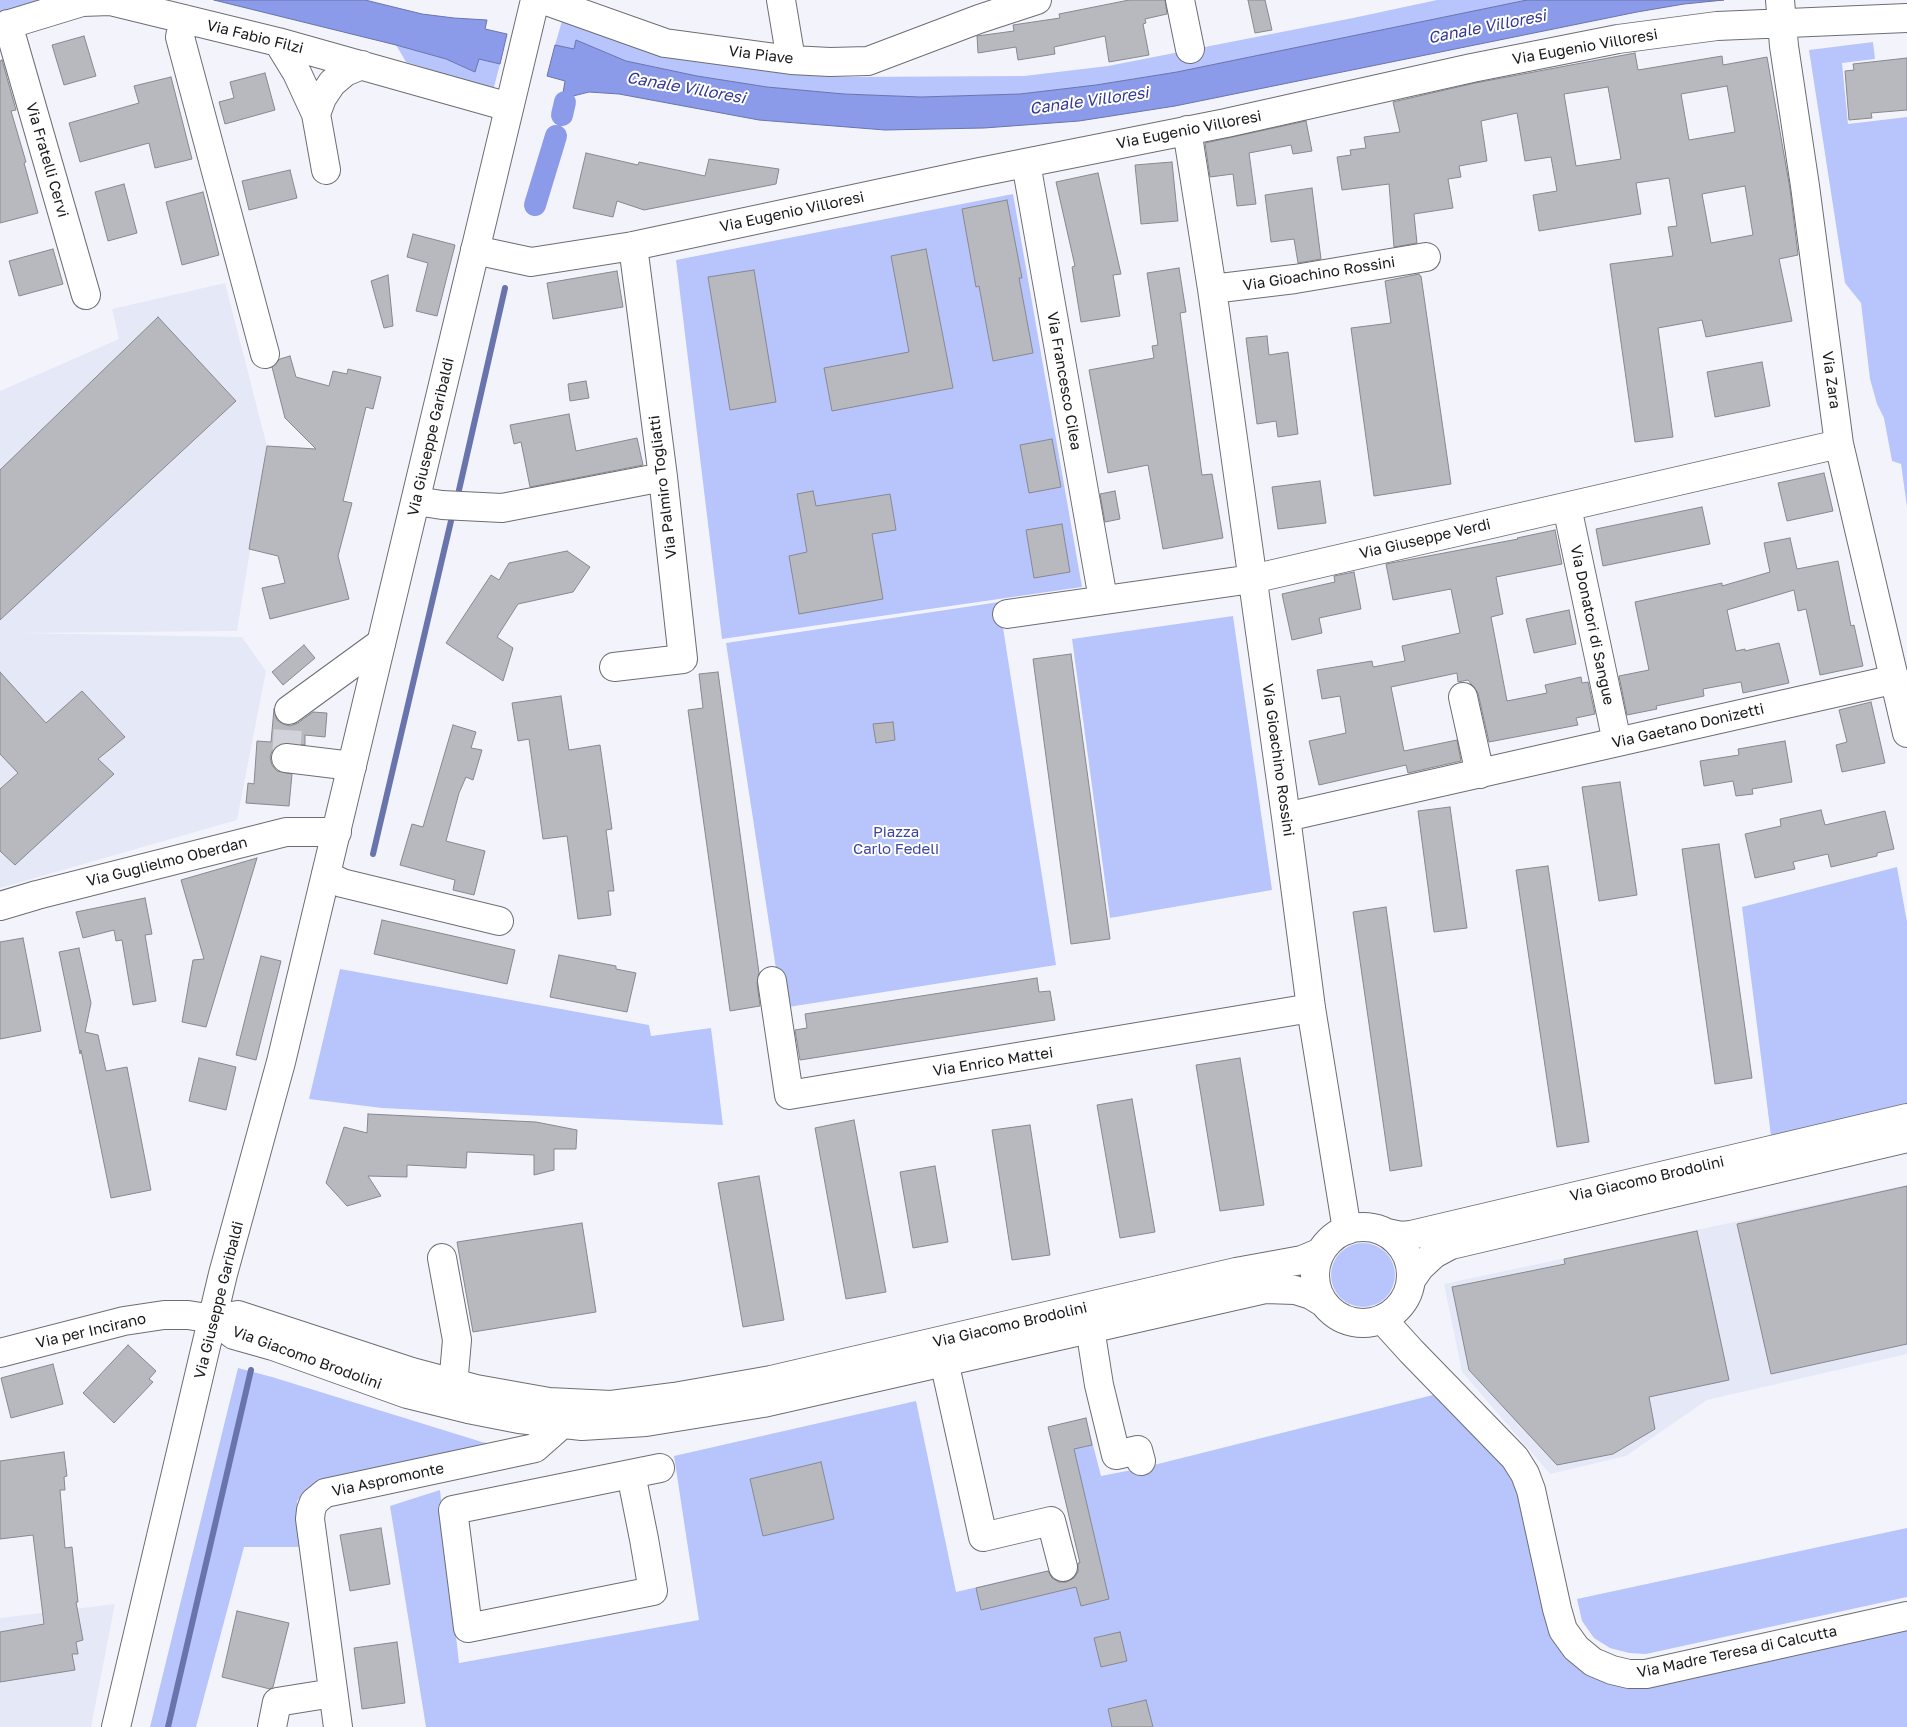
<!DOCTYPE html>
<style>
body{margin:0}
canvas{display:block;background:#f3f4fb}
</style>
<canvas width="1907" height="1727"></canvas>
<script>
const context = document.querySelector('canvas').getContext('2d');
context.lineJoin = 'round';
function fill(path, color) {
  context.fillStyle = color;
  context.fill(path, 'evenodd');
}
function shape(rows) {
  const path = new Path2D();
  for (const r of rows) {
    if (r.length === 3) {
      path.moveTo(r[0] + r[2], r[1]);
      path.arc(r[0], r[1], r[2], 0, 2 * Math.PI);
      continue;
    }
    path.moveTo(r[0], r[1]);
    for (let i = 2; i < r.length; i += 2) path.lineTo(r[i], r[i + 1]);
  }
  return path;
}
function strokePath(path, color, width, dash) {
  context.strokeStyle = color;
  context.lineWidth = width;
  context.lineCap = dash ? 'butt' : 'round';
  context.setLineDash(dash || []);
  context.stroke(path);
}
function write(font, color, halo, rows, align = 'center') {
  context.font = font + ' "Golos Text",sans-serif';
  context.lineWidth = 4;
  context.setLineDash([]);
  context.textBaseline = 'middle';
  context.strokeStyle = halo;
  context.fillStyle = color;
  for (const [text, x, y, turn = 0] of rows) {
    context.save();
    context.translate(x, y);
    context.rotate((+turn || 0) * Math.PI / 180);
    context.textAlign = isNaN(turn) ? turn : align;
    if (halo) context.strokeText(text, 0, 0);
    context.fillText(text, 0, 0);
    context.restore();
  }
}
const built = shape([
 [225,283,267,446,237,631,21,633,242,637,266,671,237,820,0,888,0,391,119,339,112,309],
 [1907,1185,1907,1354,1707,1400,1626,1456,1550,1474,1462,1372,1444,1284],
 [115,1604,91,1727,0,1727,0,1618]
]);
const green = shape([
 [0,0,64,0,0,18],
 [1437,0,1527,0,1177,72,1096,85,1020,94,921,97,844,94,767,87,697,76,626,61,576,40,574,49,555,45,562,21,684,56,839,77,1024,76,1108,66,1353,18],
 [1873,42,1875,59,1842,63,1848,124,1907,117,1907,507,1901,464,1892,461,1884,418,1877,404,1870,379,1861,303,1845,283,1809,50],
 [396,45,446,59,475,72,479,58,500,64,494,87,487,88,406,62],
 [1013,194,1082,587,722,639,676,260],
 [999,602,1056,965,782,1008,726,643],
 [1233,616,1272,890,1110,918,1072,639],
 [1897,867,1907,922,1907,1103,1771,1136,1742,907],
 [340,969,649,1025,651,1036,711,1028,723,1125,382,1108,309,1099],
 [1363,1275,32],
 [238,1368,272,1377,482,1442,498,1445,497,1449,309,1488,297,1501,299,1547,244,1547,196,1727,150,1727],
 [1433,1395,1472,1430,1508,1470,1518,1490,1547,1624,1558,1647,1575,1664,1593,1676,1907,1628,1907,1727,426,1727,390,1506,440,1490,459,1663,699,1620,674,1456,916,1401,956,1592,1080,1563,1048,1427,1086,1418,1101,1476,1142,1468],
 [1907,1528,1907,1597,1646,1654,1629,1653,1610,1648,1594,1638,1582,1621,1577,1599]
]);
const water = shape([
 [214,0,365,0,422,14,454,18,487,20,485,29,507,34,500,64,479,59,475,72,446,59,396,45,214,0],
 [1527,0,1724,0,1684,4,1637,12,1175,106,1079,121,984,128,885,130,759,120,619,94,589,92,573,96,563,93,565,81,547,76,555,45,574,49,576,40,626,61,697,76,767,87,844,94,921,97,1020,94,1096,85,1177,72,1527,0]
]);
const stream = shape([
 [459,490,505,288],
 [373,854,451,521],
 [168,1727,251,1370]
]);
const canal = shape([
 [562,115,565,102],
 [535,205,556,136]
]);
const building = shape([
 [1129,0,1165,0,1167,14,1145,19,1146,23,1143,24,1149,55,1109,62,1105,36,1054,47,1055,54,1018,60,1016,47,978,53,977,36,1014,31,1013,25,1060,18,1059,14,1129,0],
 [1248,0,1265,0,1272,30,1255,33,1248,0],
 [84,36,96,76,64,85,52,45,84,36],
 [1635,53,1638,70,1722,56,1723,65,1767,57,1790,189,1798,255,1779,259,1792,321,1706,337,1702,320,1658,328,1673,437,1635,442,1610,264,1673,256,1668,227,1677,226,1669,178,1636,183,1641,214,1539,231,1533,195,1557,191,1551,157,1525,161,1517,113,1481,121,1487,161,1459,166,1461,177,1448,179,1453,208,1414,214,1417,243,1394,247,1389,184,1342,190,1337,157,1351,155,1350,150,1366,148,1364,137,1400,132,1393,102,1475,83,1635,53],
 [1727,86,1735,132,1689,140,1681,94,1727,86],
 [1608,87,1621,159,1576,166,1564,94,1608,87],
 [1745,186,1753,235,1711,243,1702,194,1745,186],
 [1907,58,1907,110,1871,113,1872,118,1849,120,1845,71,1854,70,1853,64,1907,58],
 [2,60,16,110,11,111,26,162,24,163,38,213,0,223,0,61,2,60],
 [265,73,275,110,225,124,219,102,234,98,230,82,265,73],
 [171,77,192,159,155,168,149,143,80,162,69,123,139,103,134,86,171,77],
 [1306,121,1312,151,1293,154,1291,145,1249,153,1256,204,1237,206,1233,174,1210,177,1205,143,1306,121],
 [586,153,638,165,639,162,705,176,709,159,779,169,776,184,644,210,617,201,613,217,573,208,586,153],
 [1172,162,1178,221,1141,224,1135,165,1172,162],
 [290,170,297,198,249,210,242,181,290,170],
 [1098,173,1121,274,1113,275,1120,316,1081,322,1072,267,1075,266,1056,182,1098,173],
 [124,184,137,233,108,241,95,192,124,184],
 [1312,188,1321,259,1298,263,1294,239,1271,242,1265,195,1312,188],
 [203,192,219,255,182,265,166,202,203,192],
 [1007,200,1022,278,1019,278,1033,353,993,361,979,286,976,287,962,209,1007,200],
 [413,234,455,245,437,316,416,311,428,263,407,257,413,234],
 [53,249,63,284,19,296,9,261,53,249],
 [926,249,953,388,832,411,824,368,909,352,891,256,926,249],
 [1179,268,1186,312,1180,313,1202,475,1212,474,1223,538,1163,549,1148,465,1108,473,1089,370,1154,358,1152,346,1158,345,1147,273,1179,268],
 [754,270,776,402,730,410,708,277,754,270],
 [617,271,623,307,553,319,547,283,617,271],
 [1419,274,1420,276,1421,276,1451,484,1374,496,1351,328,1391,323,1385,281,1419,274],
 [388,275,393,326,384,328,371,281,388,275],
 [158,317,236,401,0,620,0,470,158,317],
 [1267,336,1269,355,1288,352,1298,434,1278,437,1276,421,1257,424,1246,338,1267,336],
 [290,356,296,377,329,386,333,371,347,374,348,369,381,377,373,409,366,407,343,501,352,503,338,556,349,599,270,619,262,588,285,583,278,556,249,549,267,446,316,449,285,418,272,367,280,359,290,356],
 [1762,362,1770,406,1715,417,1707,372,1762,362],
 [586,381,589,398,570,401,568,384,586,381],
 [569,414,576,451,637,438,643,465,530,487,521,442,514,444,510,425,569,414],
 [1052,439,1061,487,1029,493,1020,445,1052,439],
 [1824,473,1833,511,1787,521,1778,483,1824,473],
 [1320,481,1326,523,1278,529,1272,487,1320,481],
 [813,491,816,506,890,494,896,530,872,534,883,599,799,614,789,556,807,552,797,494,813,491],
 [1115,491,1120,519,1105,522,1100,494,1115,491],
 [1702,507,1710,544,1603,566,1596,529,1702,507],
 [1062,524,1070,572,1034,578,1026,530,1062,524],
 [1555,530,1562,564,1496,577,1503,614,1491,617,1507,701,1547,693,1545,685,1581,677,1582,683,1588,682,1595,714,1576,718,1578,725,1489,742,1478,693,1468,680,1458,682,1457,673,1391,687,1404,751,1457,740,1461,761,1408,773,1406,765,1319,785,1309,741,1346,733,1340,696,1322,699,1317,670,1372,661,1373,667,1405,661,1402,646,1460,633,1451,589,1393,600,1386,564,1518,539,1517,538,1555,530],
 [1790,538,1797,569,1838,561,1851,626,1854,625,1863,666,1820,675,1806,609,1798,611,1794,590,1727,610,1736,651,1745,649,1745,651,1779,643,1789,683,1743,693,1741,682,1703,689,1704,696,1656,706,1657,709,1627,715,1619,676,1649,670,1635,602,1722,583,1722,586,1770,572,1764,543,1790,538],
 [567,551,590,567,573,592,518,604,497,637,513,648,503,681,446,643,491,575,499,580,509,563,567,551],
 [1354,572,1361,609,1319,618,1322,633,1292,640,1282,594,1335,582,1334,576,1354,572],
 [1569,610,1576,644,1534,653,1526,619,1569,610],
 [304,645,315,658,283,685,272,672,304,645],
 [1071,654,1110,939,1071,944,1033,659,1071,654],
 [0,672,46,723,82,691,125,737,98,759,114,774,15,865,0,851,0,789,18,773,0,754,0,672],
 [718,672,759,973,757,983,760,1006,730,1011,688,710,703,708,699,674,718,672],
 [561,696,569,750,600,745,612,829,606,830,614,891,608,891,611,915,578,919,567,836,543,839,529,739,518,741,512,703,561,696],
 [1871,702,1885,763,1842,772,1836,745,1847,742,1839,710,1871,702],
 [274,709,277,720,283,724,290,726,298,723,313,712,327,713,325,737,305,735,305,745,287,742,279,744,273,749,270,757,272,765,277,771,292,774,289,806,246,803,248,783,254,784,257,741,271,742,274,709],
 [893,722,895,740,876,743,873,724,893,722],
 [453,725,476,732,471,748,482,750,473,780,466,777,459,793,446,841,485,851,474,895,453,890,455,880,400,865,412,824,423,827,453,725],
 [1785,741,1792,782,1752,789,1753,794,1736,796,1733,781,1704,786,1700,761,1739,755,1738,749,1785,741],
 [1620,782,1637,895,1599,901,1582,787,1620,782],
 [1450,807,1467,928,1434,932,1418,811,1450,807],
 [1821,810,1825,825,1885,811,1894,849,1877,853,1877,856,1831,867,1828,854,1793,862,1795,869,1755,878,1745,834,1781,826,1780,819,1821,810],
 [1719,844,1752,1078,1715,1084,1682,849,1719,844],
 [257,858,206,1027,182,1022,193,960,204,959,181,880,257,858],
 [1548,866,1589,1142,1557,1147,1516,870,1548,866],
 [145,898,152,934,145,935,156,1001,133,1005,122,940,116,941,114,930,83,938,76,912,145,898],
 [1386,907,1422,1166,1390,1171,1353,912,1386,907],
 [382,920,515,950,507,984,374,954,382,920],
 [23,938,41,1031,0,1039,0,942,23,938],
 [79,948,91,1003,85,1032,98,1035,106,1071,127,1067,151,1190,111,1198,81,1050,80,1054,59,952,79,948],
 [559,955,616,966,616,969,636,973,627,1012,550,997,559,955],
 [261,956,281,961,256,1060,236,1055,261,956],
 [1037,978,1039,992,1050,991,1055,1020,800,1060,795,1030,807,1028,805,1014,1037,978],
 [199,1058,236,1067,226,1110,189,1101,199,1058],
 [1240,1058,1264,1205,1220,1211,1196,1065,1240,1058],
 [1132,1099,1155,1232,1120,1238,1097,1105,1132,1099],
 [368,1114,536,1122,577,1130,576,1149,554,1149,554,1170,534,1175,534,1155,467,1152,466,1168,407,1165,407,1177,368,1176,381,1196,347,1206,326,1183,344,1127,367,1133,368,1114],
 [854,1120,886,1292,846,1299,815,1128,854,1120],
 [1030,1125,1050,1255,1012,1260,992,1130,1030,1125],
 [935,1166,948,1242,913,1248,900,1172,935,1166],
 [759,1176,784,1320,743,1327,718,1183,759,1176],
 [1907,1186,1907,1344,1771,1374,1737,1224,1907,1186],
 [582,1223,596,1312,473,1332,457,1242,582,1223],
 [1697,1231,1729,1380,1649,1397,1655,1429,1613,1454,1557,1465,1469,1370,1452,1287,1565,1264,1564,1259,1697,1231],
 [128,1345,156,1371,149,1379,153,1382,114,1423,83,1393,128,1345],
 [53,1364,63,1404,11,1418,1,1378,53,1364],
 [1086,1418,1092,1445,1074,1449,1109,1599,1081,1606,1076,1587,981,1610,976,1588,1048,1571,1052,1578,1059,1582,1066,1582,1074,1578,1078,1572,1078,1563,1080,1563,1048,1427,1086,1418],
 [64,1452,67,1476,64,1477,65,1490,60,1490,65,1548,72,1547,78,1602,76,1602,83,1640,76,1642,78,1654,72,1654,75,1670,0,1682,0,1632,44,1624,33,1535,0,1539,0,1461,64,1452],
 [821,1462,834,1519,763,1536,750,1479,821,1462],
 [381,1528,390,1584,350,1591,340,1535,381,1528],
 [237,1611,289,1623,273,1687,270,1689,222,1677,237,1611],
 [1120,1632,1127,1661,1101,1667,1094,1638,1120,1632],
 [397,1642,405,1703,362,1709,354,1648,397,1642],
 [1146,1700,1153,1727,1112,1727,1108,1709,1146,1700]
]);
const minorTunnel = shape([
 [286,758,289,710]
]);
const minor = shape([
 [544,0,665,43,791,60,830,62,868,61,979,19,1037,0],
 [781,0,791,60],
 [1180,0,1190,49],
 [1780,0,1784,46,1805,186,1839,444,1907,733],
 [184,19,180,37,265,354],
 [8,24,86,295],
 [0,27,82,2,110,1,278,42,509,107],
 [278,42,297,73,316,114],
 [1187,130,1212,289,1286,817,1311,1008,1347,1230],
 [1026,163,1103,599],
 [326,170,316,114,322,98,332,83,345,72,362,65],
 [475,250,531,262,633,246,980,172,1226,123,1472,68,1618,39,1717,26,1907,18],
 [1212,289,1295,279,1426,257],
 [416,501,442,505,502,508,663,477],
 [1567,507,1617,742],
 [1007,614,1252,579,1839,444],
 [614,667,683,659,663,477,633,246],
 [1463,697,1480,774],
 [289,710,381,643],
 [286,758,352,766],
 [1286,817,1896,679],
 [326,875,342,883,499,921],
 [0,906,37,895,286,832,337,832],
 [772,981,789,1095,1311,1008],
 [442,1258,457,1340,454,1374,451,1383],
 [1106,1314,1102,1315,1090,1328,1099,1385,1116,1455,1138,1450,1141,1461],
 [1382,1319,1411,1351,1515,1458,1525,1474,1531,1490,1557,1609,1563,1630,1576,1648,1593,1662,1612,1670,1629,1674,1646,1674,1907,1616],
 [0,1353,124,1321,164,1315,188,1315,213,1319],
 [924,1356,934,1354,944,1361,983,1537,1051,1521,1063,1567],
 [631,1474,644,1539,653,1591,468,1628,453,1510,660,1468],
 [272,1727,277,1702,333,1693],
 [338,1727,310,1519,311,1510,314,1502,325,1493,535,1448,561,1425]
]);
const major = shape([
 [1363,1275,48],
 [1387,1233,1401,1236,1411,1235,1907,1118],
 [1411,1280,1420,1267,1434,1254,1451,1245,1907,1138],
 [213,1319,234,1335,273,1346,407,1394,468,1409,519,1419,582,1426,646,1422,763,1403,1265,1289,1295,1290,1311,1295,1324,1303],
 [213,1319,238,1315,412,1372,476,1389,549,1402,611,1405,674,1397,771,1380,1236,1272,1302,1260,1321,1252],
 [116,1727,223,1274,281,1062,535,0]
]);
const streetNames = [
 ["Via Fabio Filzi",255,37,14],
 ["Via Eugenio Villoresi",1585,47,-10],
 ["Via Piave",761,55,7],
 ["Via Eugenio Villoresi",1189,130,-11],
 ["Via Fratelli Cervi",47,160,74],
 ["Via Eugenio Villoresi",792,212,-12],
 ["Via Gioachino Rossini",1319,274,-9],
 ["Via Zara",1831,380,82],
 ["Via Francesco Cilea",1064,381,80],
 ["Via Giuseppe Garibaldi",431,437,-77],
 ["Via Palmiro Togliatti",663,487,-97],
 ["Via Giuseppe Verdi",1425,539,-13],
 ["Via Donatori di Sangue",1592,625,78],
 ["Via Gaetano Donizetti",1688,726,-13],
 ["Via Gioachino Rossini",1278,760,82],
 ["Via Guglielmo Oberdan",167,862,-14],
 ["Via Enrico Mattei",993,1062,-9],
 ["Via Giacomo Brodolini",1647,1179,-13],
 ["Via Giuseppe Garibaldi",219,1300,-76],
 ["Via Giacomo Brodolini",1010,1325,-13],
 ["Via per Incirano",91,1331,-13],
 ["Via Giacomo Brodolini",307,1358,20],
 ["Via Aspromonte",388,1480,-12],
 ["Via Madre Teresa di Calcutta",1737,1652,-12]
];
const parkNames = [
 ["Piazza",896,832],
 ["Carlo Fedeli",896,849]
];
const waterNames = [
 ["Canale Villoresi",1487,27,-11],
 ["Canale Villoresi",686,88,10],
 ["Canale Villoresi",1089,101,-8]
];
fill(built, '#e5e9f7');
fill(green, '#b8c5fd');
fill(water, '#8b9ae9');
strokePath(water, '#6974ac', 1);
strokePath(stream, '#6974ac', 6);
strokePath(canal, '#8b9ae9', 22);
fill(building, '#b7b9bf');
strokePath(building, '#87898f', 1);
strokePath(minorTunnel, '#d2d3da', 28, [28, 14]);
strokePath(minor, '#6d6e74', 30);
strokePath(major, '#6d6e74', 30);
strokePath(minor, '#fff', 28);
strokePath(major, '#fff', 28);
write('15px', '#191a1c', '#fff', streetNames);
write('15px', '#3c44a0', '#fff', parkNames);
write('italic 16px', '#323893', '#fff', waterNames);
</script>
